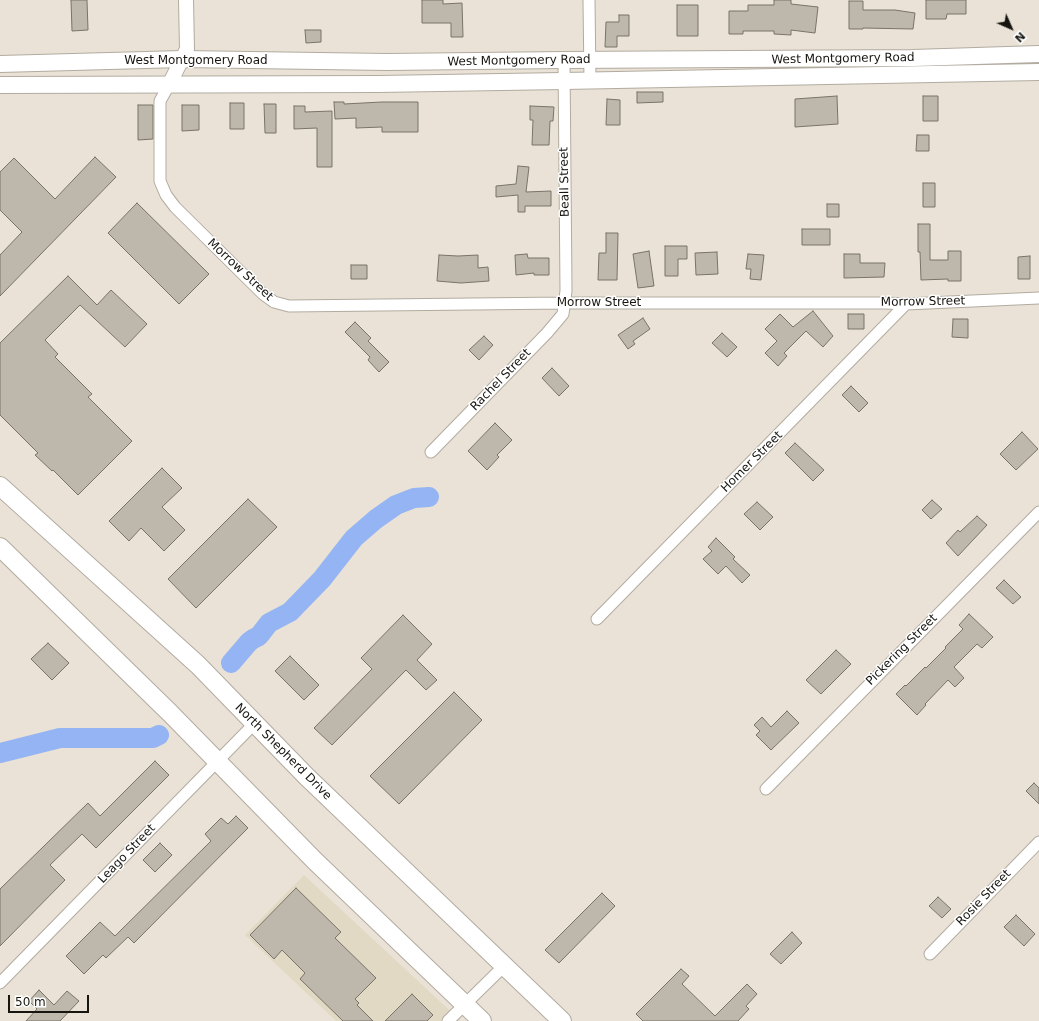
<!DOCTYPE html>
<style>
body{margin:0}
#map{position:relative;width:1039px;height:1021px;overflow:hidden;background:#eae2d6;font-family:"DejaVu Sans",sans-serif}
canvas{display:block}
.north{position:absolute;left:991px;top:8px;width:40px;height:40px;-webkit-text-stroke:3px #fff;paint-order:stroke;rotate:135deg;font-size:11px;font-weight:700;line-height:16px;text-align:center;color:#171510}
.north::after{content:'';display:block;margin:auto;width:14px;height:18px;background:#171510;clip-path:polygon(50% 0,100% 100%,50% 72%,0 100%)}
.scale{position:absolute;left:8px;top:995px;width:81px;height:18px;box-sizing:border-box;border:2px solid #171510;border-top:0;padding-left:5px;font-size:12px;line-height:14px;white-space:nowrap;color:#171510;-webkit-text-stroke:3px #fff;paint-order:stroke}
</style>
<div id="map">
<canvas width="1039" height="1021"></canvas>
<div class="north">N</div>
<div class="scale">50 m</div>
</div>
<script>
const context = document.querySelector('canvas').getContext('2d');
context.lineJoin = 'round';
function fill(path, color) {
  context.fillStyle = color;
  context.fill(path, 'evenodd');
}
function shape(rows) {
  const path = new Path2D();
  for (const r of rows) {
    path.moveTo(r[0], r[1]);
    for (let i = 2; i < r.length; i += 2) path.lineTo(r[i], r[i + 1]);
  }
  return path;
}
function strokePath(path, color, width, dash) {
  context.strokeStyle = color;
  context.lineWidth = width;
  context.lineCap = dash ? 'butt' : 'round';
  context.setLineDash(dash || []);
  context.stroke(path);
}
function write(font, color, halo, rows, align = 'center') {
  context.font = font + ' "DejaVu Sans",sans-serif';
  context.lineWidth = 3;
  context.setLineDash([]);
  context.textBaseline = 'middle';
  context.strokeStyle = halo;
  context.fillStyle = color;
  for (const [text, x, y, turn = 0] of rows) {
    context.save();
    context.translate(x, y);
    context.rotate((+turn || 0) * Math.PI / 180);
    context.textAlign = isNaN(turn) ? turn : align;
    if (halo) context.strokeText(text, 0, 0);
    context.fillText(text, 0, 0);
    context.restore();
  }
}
const commercial = shape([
 [304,875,461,1021,336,1021,245,935]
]);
const river = shape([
 [231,663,249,642,253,639,259,636,269,623,290,612,322,579,354,538,376,519,396,505,414,498,429,497],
 [0,753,60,738,153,738,159,735]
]);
const building = shape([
 [71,0,87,0,88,30,72,31,71,0],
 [422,0,443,0,443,4,462,3,463,37,451,37,451,23,422,23,422,0],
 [774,0,791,0,791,4,818,7,815,33,791,30,791,35,774,34,774,31,743,31,743,34,729,34,729,11,748,11,748,5,774,5,774,0],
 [926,0,966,0,966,14,947,14,946,19,926,19,926,0],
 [849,1,863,1,863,10,895,10,915,13,913,29,863,28,863,29,849,29,849,1],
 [677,5,698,5,698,36,677,36,677,5],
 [619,15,629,15,629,36,617,36,617,47,605,47,606,22,619,22,619,15],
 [305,30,321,30,321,42,306,43,305,30],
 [637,92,663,92,663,102,637,103,637,92],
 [837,96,838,124,795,127,795,99,837,96],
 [923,96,938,96,938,121,923,121,923,96],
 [607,99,620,100,620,125,606,125,607,99],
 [334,102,344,102,344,104,382,102,418,102,418,132,382,132,382,127,356,128,356,118,335,119,334,102],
 [230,103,244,103,244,129,230,129,230,103],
 [264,104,276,104,276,133,265,133,264,104],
 [138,105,153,105,153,139,138,140,138,105],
 [182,105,199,105,199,130,182,131,182,105],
 [294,106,305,106,305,112,332,111,332,167,317,167,317,128,294,129,294,106],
 [530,106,554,107,553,121,550,121,549,145,532,145,533,120,530,120,530,106],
 [917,135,929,135,929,151,916,151,917,135],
 [95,157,116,177,0,296,0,255,22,232,0,210,0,172,14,158,55,199,95,157],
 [518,166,529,167,526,192,551,191,551,206,525,206,525,212,518,212,518,195,496,197,496,186,516,184,518,166],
 [923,183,935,183,935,207,923,207,923,183],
 [137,203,209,274,179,304,108,233,137,203],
 [827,204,839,204,839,217,827,217,827,204],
 [918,224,930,224,930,260,948,260,948,251,961,251,961,281,948,281,948,279,921,280,920,252,918,252,918,224],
 [802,229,830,229,830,245,802,245,802,229],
 [606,233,618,233,617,280,598,280,599,253,606,253,606,233],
 [665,246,687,246,687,259,678,259,678,276,665,276,665,246],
 [649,251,654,286,638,288,633,254,649,251],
 [717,252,718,274,696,275,695,253,717,252],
 [527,254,528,258,549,258,549,275,534,275,534,273,516,275,515,255,527,254],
 [748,254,764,255,761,280,750,279,751,269,746,269,748,254],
 [844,254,860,254,860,263,885,263,884,277,844,278,844,254],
 [439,255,458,256,478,255,478,268,488,267,489,281,461,283,437,281,439,255],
 [1030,256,1030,279,1018,279,1018,257,1030,256],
 [351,265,367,265,367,279,351,279,351,265],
 [68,276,97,305,111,290,147,324,125,347,80,305,45,340,58,354,55,357,92,394,88,397,132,441,78,495,53,470,52,471,35,455,38,453,0,415,0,343,68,276],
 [813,311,833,336,823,347,806,331,784,353,787,356,778,366,765,353,777,341,765,329,780,314,793,327,813,311],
 [848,314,864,314,864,329,848,329,848,314],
 [643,318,650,329,633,341,635,344,628,349,618,335,643,318],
 [953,319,968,319,968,338,952,337,953,319],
 [355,322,371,338,368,341,389,362,379,372,368,360,370,357,345,332,355,322],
 [722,333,737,347,727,357,712,343,722,333],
 [484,336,493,345,479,360,469,350,484,336],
 [552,368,569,386,559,396,542,378,552,368],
 [851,386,868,403,859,412,842,395,851,386],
 [495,423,512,440,497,455,499,457,487,470,468,451,495,423],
 [1022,432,1038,449,1016,470,1000,454,1022,432],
 [795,443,824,470,813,481,785,453,795,443],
 [162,468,182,488,162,507,185,530,164,551,141,528,129,541,109,521,162,468],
 [248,499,277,527,196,608,168,579,248,499],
 [932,500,942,509,931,519,922,510,932,500],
 [757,502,773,517,760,530,744,514,757,502],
 [977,516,987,525,958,556,946,543,958,530,960,532,977,516],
 [716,538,735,557,733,559,750,575,742,583,726,566,718,574,703,559,712,551,708,547,716,538],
 [1004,580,1021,597,1013,604,996,588,1004,580],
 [969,614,993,637,982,648,977,644,954,667,964,678,955,687,948,680,925,704,926,705,917,715,896,694,905,685,906,686,925,667,926,668,946,648,945,647,963,629,959,625,969,614],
 [403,615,432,644,417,660,437,680,426,690,406,670,332,745,314,728,372,669,361,658,403,615],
 [48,643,69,663,52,680,31,659,48,643],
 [836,650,851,664,821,694,806,680,836,650],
 [290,656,319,685,304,700,275,671,290,656],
 [454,692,482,720,399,804,370,776,454,692],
 [787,711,799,723,771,750,756,735,760,731,754,725,762,717,771,727,787,711],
 [155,761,169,775,96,848,82,834,50,865,65,880,0,946,0,889,88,803,100,816,155,761],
 [1034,783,1039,788,1039,804,1026,791,1034,783],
 [236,816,248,828,134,943,128,937,106,958,103,955,84,974,66,956,100,922,115,936,211,841,205,834,221,818,228,824,236,816],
 [160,843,172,855,155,872,143,860,160,843],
 [296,888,341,932,335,938,376,978,355,999,359,1003,357,1005,373,1021,343,1021,300,979,305,973,282,950,274,959,250,935,296,888],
 [602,893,615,906,559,963,545,950,602,893],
 [938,897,951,909,942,918,929,906,938,897],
 [1016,915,1035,934,1024,946,1004,927,1016,915],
 [792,932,802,943,781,964,770,954,792,932],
 [681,969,689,976,682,984,715,1016,747,984,757,994,746,1006,749,1009,738,1021,643,1021,636,1014,681,969],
 [39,990,54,1005,67,991,79,1001,60,1021,26,1021,37,1009,29,1001,39,990],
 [412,994,433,1015,427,1021,385,1021,412,994]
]);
const minor = shape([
 [589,0,590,81],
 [169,85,160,101,160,181,166,195,175,207,263,294,274,302,289,306,565,303,886,303,906,304,1039,298],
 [431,452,547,333,563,314,566,291,564,60],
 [597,619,906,304],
 [766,789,1039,512],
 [930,954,1039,842],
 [0,983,254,724],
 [448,1021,504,966]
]);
const tertiary = shape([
 [169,85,187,49,186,0]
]);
const secondary = shape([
 [0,64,182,59,387,62,564,60,913,58,1039,54],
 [0,85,378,84,564,81,1039,72]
]);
const primary = shape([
 [0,486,198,665,307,777,562,1021],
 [0,547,170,713,315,861,482,1021]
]);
const streetNames = [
 ["West Montgomery Road",843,59,-1],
 ["West Montgomery Road",196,61],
 ["West Montgomery Road",519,61,-1],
 ["Beall Street",565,182,-91],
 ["Morrow Street",240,270,43],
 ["Morrow Street",923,302,-1],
 ["Morrow Street",599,303],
 ["Rachel Street",501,380,-46],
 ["Homer Street",752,462,-45],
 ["Pickering Street",902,650,-45],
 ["North Shepherd Drive",283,752,45],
 ["Leago Street",127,854,-46],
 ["Rosie Street",984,898,-46]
];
fill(commercial, '#e2d9c4');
strokePath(river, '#94b4f3', 20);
fill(building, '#beb7ab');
strokePath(building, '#797368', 1);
strokePath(minor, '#b2aba0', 13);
strokePath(tertiary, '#b2aba0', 16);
strokePath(secondary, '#b2aba0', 18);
strokePath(primary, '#b2aba0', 20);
strokePath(minor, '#fff', 11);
strokePath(tertiary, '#fff', 14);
strokePath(secondary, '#fff', 16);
strokePath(primary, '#fff', 18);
write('12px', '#171510', '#fff', streetNames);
</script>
